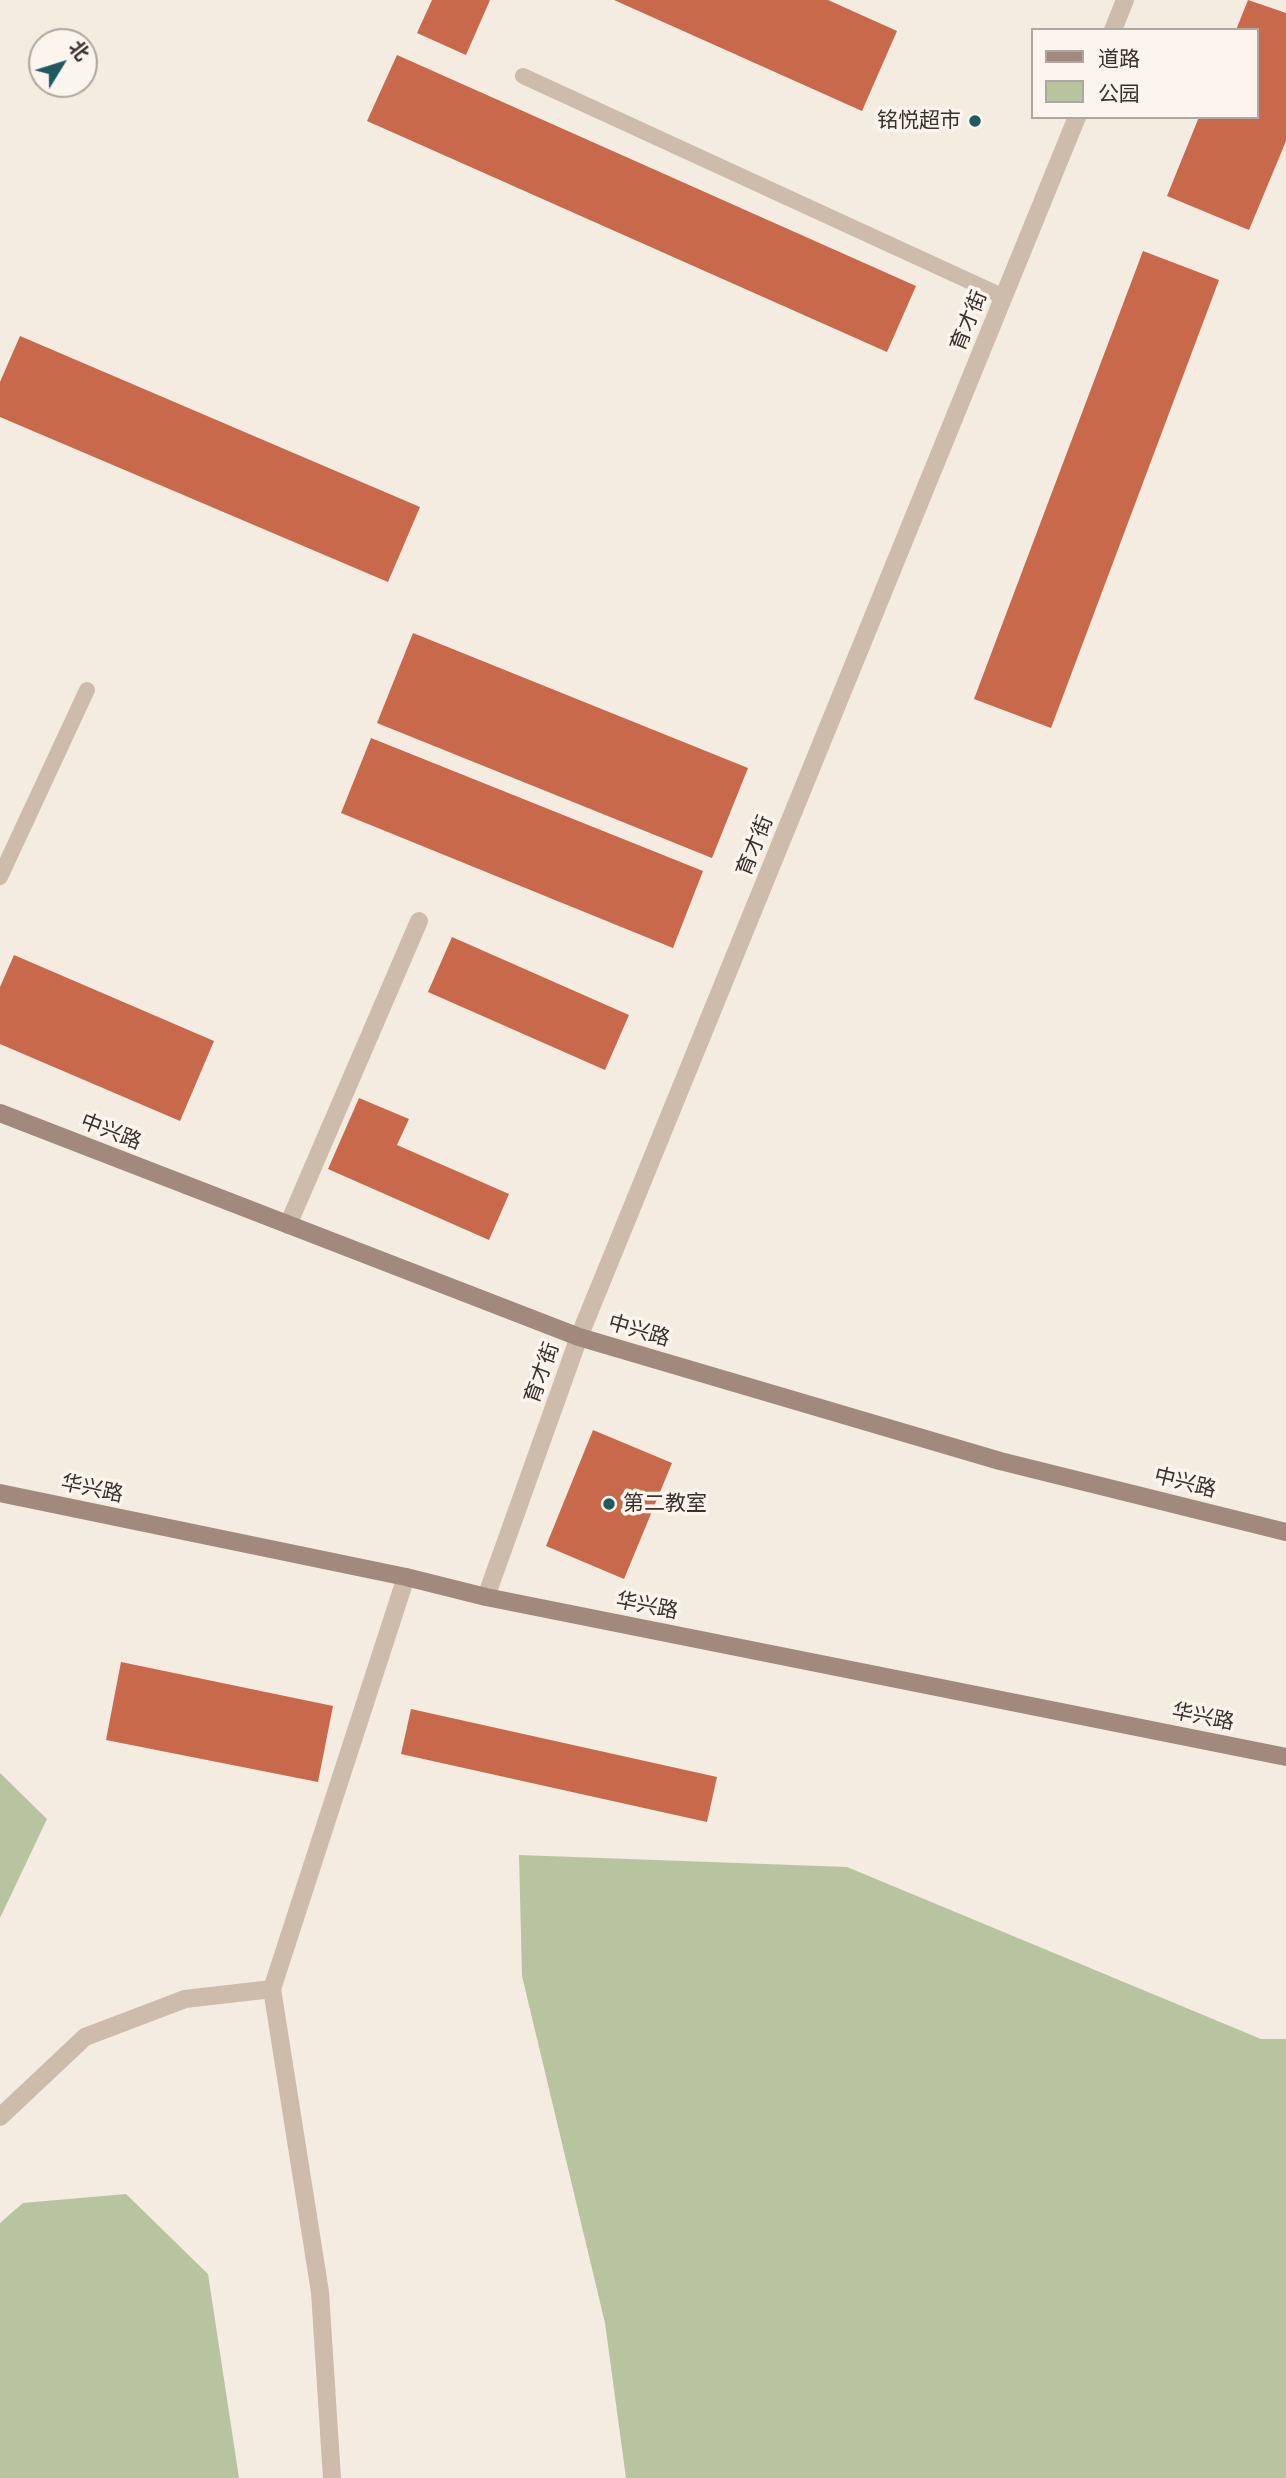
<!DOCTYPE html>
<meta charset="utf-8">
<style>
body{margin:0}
#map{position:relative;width:1286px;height:2478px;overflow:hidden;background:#f4ebe1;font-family:"Alegreya Sans","Noto Sans SC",sans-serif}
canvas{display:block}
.legend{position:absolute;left:1031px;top:28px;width:228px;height:91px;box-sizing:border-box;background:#fbf5ee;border:2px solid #aea6a0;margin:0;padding:9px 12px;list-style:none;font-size:21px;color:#3b302b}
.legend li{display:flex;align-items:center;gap:14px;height:35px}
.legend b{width:35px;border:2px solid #aea6a0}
.north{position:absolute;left:28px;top:28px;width:70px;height:70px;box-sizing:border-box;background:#fbf5ee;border:2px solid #aea6a0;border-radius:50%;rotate:52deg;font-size:19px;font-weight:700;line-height:28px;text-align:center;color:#3b302b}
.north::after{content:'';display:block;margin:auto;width:24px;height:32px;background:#1f5a5e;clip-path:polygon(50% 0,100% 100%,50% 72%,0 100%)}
</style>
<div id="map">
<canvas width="1286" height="2478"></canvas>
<ul class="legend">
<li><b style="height:9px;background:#a18a7d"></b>道路</li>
<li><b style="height:19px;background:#b8c4a0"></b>公园</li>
</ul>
<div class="north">北</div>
</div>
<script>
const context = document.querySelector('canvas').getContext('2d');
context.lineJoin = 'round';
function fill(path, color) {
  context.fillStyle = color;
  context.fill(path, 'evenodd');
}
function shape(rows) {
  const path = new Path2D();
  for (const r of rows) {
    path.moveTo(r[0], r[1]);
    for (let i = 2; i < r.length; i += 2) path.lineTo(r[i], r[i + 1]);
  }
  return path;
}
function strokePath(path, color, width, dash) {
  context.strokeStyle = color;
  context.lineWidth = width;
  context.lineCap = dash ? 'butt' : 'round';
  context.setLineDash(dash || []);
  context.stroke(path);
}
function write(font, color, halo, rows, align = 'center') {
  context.font = font + ' "Alegreya Sans","Noto Sans SC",sans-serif';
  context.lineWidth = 7;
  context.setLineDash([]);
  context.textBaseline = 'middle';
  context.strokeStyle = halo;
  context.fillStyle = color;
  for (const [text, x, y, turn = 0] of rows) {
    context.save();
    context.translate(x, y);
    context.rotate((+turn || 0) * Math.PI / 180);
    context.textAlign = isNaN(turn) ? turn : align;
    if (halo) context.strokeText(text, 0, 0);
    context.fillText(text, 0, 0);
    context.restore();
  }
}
const green = shape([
 [0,1773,47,1819,0,1918],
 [519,1855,847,1867,1261,2039,1286,2039,1286,2478,626,2478,605,2323,522,1976],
 [126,2194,208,2274,239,2478,0,2478,0,2223,23,2203]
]);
const building = shape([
 [432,0,490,0,466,55,417,33],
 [614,0,828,0,897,31,862,111],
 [1248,0,1286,13,1286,141,1249,230,1167,196,1199,117,1256,117,1256,30,1236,30],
 [397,55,916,286,887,352,367,121],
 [1143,251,1219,280,1051,728,974,699],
 [20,336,420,507,388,582,0,417,0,382],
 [413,633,748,768,712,858,377,723],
 [371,738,703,871,673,948,341,813],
 [452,937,629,1015,605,1070,428,992],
 [14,955,214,1041,180,1121,0,1044,0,987],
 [359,1098,409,1119,397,1145,509,1194,489,1240,328,1169],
 [593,1430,672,1463,624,1579,546,1546],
 [121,1662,333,1706,318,1782,106,1740],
 [411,1709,717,1777,707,1822,401,1754]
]);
const lane = shape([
 [523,76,1004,297],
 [0,877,87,690]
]);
const street = shape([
 [1113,30,1125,0],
 [288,1225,419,921],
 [486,1597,579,1337,1077,117],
 [0,2117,85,2037,185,1999,272,1989],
 [332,2478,320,2292,272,1989,406,1577]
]);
const secondary = shape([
 [0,1113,579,1337,1000,1461,1286,1532],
 [0,1493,406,1577,486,1597,1286,1757]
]);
const markers = [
 [975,121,7,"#1f5a5e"],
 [609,1504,7,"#1f5a5e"]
];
const poiNames = [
 ["铭悦超市",961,121],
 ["第二教室",623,1504,"left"]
];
const streetNames = [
 ["育才街",969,321,-68],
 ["育才街",755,846,-68],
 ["中兴路",111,1132,21],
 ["中兴路",639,1331,16],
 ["育才街",542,1373,-70],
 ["中兴路",1185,1483,14],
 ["华兴路",92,1489,12],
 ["华兴路",647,1606,11],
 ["华兴路",1203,1717,11]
];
fill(green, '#b8c4a0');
fill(building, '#c8694b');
strokePath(lane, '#cdbbac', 16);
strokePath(street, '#cdbbac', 18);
strokePath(secondary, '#a18a7d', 18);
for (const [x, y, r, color] of markers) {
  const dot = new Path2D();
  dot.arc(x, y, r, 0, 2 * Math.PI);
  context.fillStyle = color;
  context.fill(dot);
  strokePath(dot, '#fbf5ee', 2.5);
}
write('21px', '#3b302b', '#fbf5ee', poiNames, 'right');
write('21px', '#3b302b', '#fbf5ee', streetNames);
</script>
